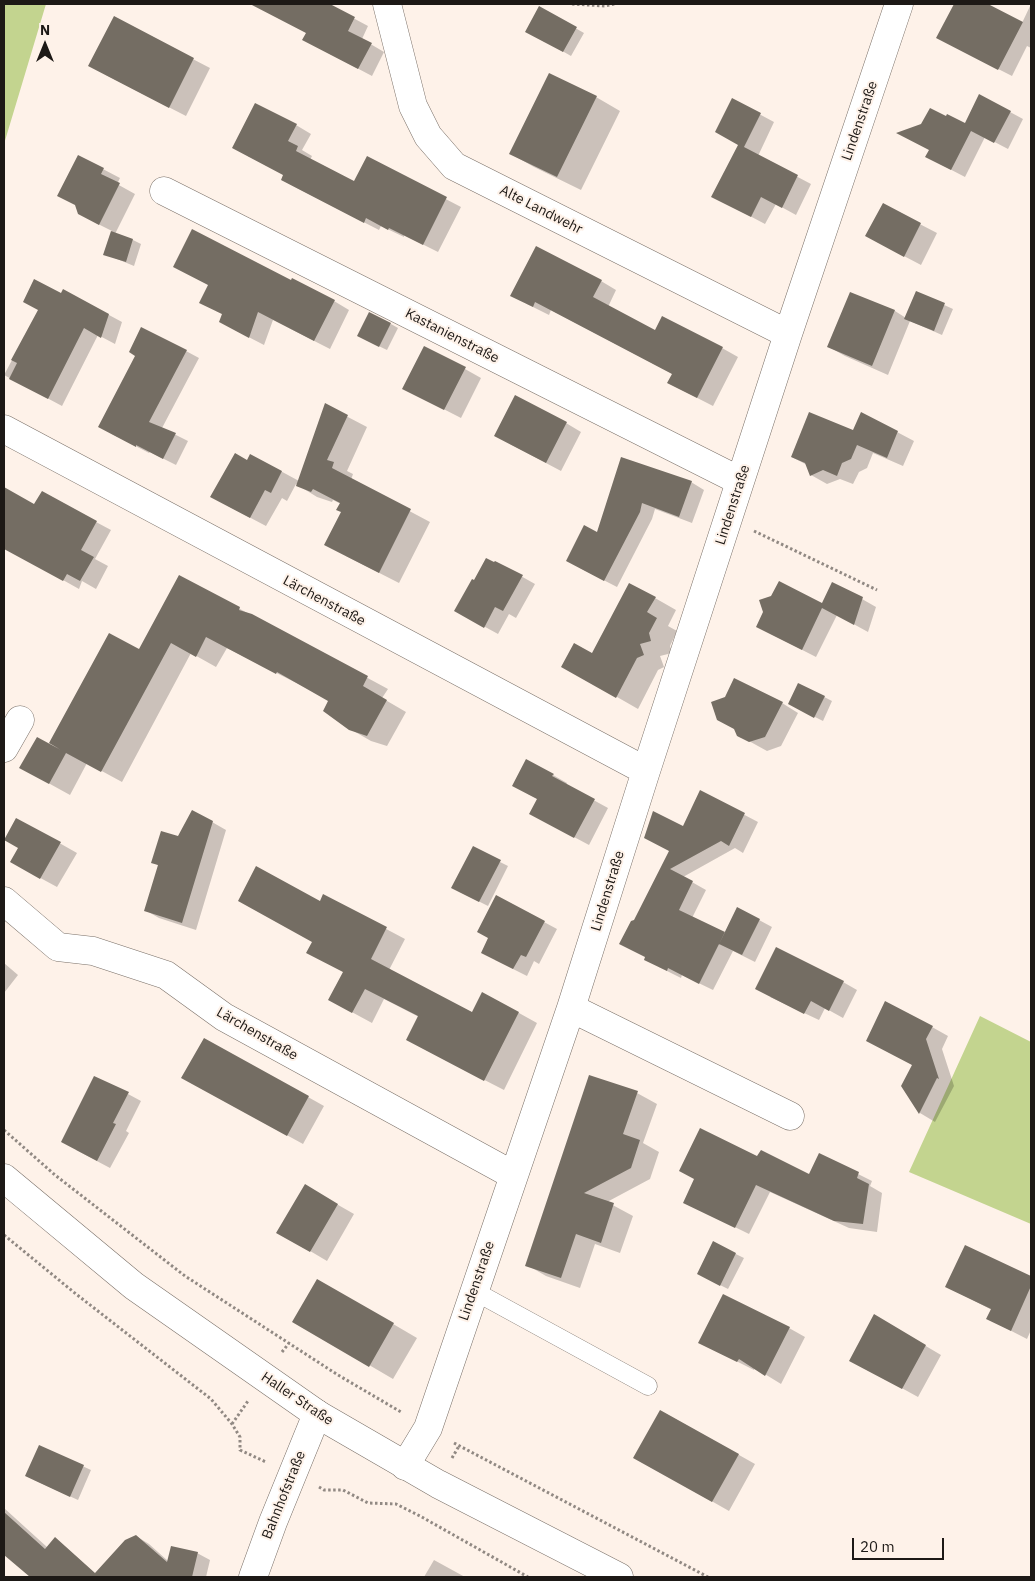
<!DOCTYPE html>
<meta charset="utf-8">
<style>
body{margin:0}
#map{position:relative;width:1035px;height:1581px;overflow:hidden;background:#fef2e9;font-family:"IBM Plex Sans",sans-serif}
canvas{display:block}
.frame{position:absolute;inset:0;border:5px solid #1d1916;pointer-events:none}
.north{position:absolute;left:20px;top:20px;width:50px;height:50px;-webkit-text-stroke:4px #fef2e9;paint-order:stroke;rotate:0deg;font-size:14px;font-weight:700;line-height:20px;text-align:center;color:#1d1916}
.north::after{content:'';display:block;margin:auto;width:18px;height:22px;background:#1d1916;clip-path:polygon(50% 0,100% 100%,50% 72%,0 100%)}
.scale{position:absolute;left:852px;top:1538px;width:92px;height:22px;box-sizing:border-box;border:2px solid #1d1916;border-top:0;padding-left:6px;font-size:15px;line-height:18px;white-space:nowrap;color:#1d1916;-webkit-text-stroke:4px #fef2e9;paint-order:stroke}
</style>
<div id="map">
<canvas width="1035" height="1581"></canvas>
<div class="frame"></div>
<div class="north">N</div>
<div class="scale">20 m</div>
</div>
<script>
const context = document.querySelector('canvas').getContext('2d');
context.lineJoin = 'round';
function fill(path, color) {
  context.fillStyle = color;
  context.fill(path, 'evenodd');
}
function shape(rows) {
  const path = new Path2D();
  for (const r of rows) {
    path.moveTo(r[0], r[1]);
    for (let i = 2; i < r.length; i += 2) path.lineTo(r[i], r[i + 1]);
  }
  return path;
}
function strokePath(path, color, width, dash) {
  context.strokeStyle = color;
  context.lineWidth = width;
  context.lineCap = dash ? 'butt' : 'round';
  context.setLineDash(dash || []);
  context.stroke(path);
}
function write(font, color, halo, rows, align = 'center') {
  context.font = font + ' "IBM Plex Sans",sans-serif';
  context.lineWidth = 4;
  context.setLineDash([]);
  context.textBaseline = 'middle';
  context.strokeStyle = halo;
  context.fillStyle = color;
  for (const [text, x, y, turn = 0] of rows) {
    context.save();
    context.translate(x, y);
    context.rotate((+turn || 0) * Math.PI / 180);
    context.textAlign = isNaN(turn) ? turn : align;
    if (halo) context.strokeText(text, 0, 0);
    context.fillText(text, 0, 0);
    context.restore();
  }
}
const green = shape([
 [4,4,46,4,4,144],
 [980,1016,1031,1042,1031,1224,909,1172]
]);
const shadow = shape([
 [261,4,327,4,368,26,362,39,384,52,372,76,317,47,307,33,259,7],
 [963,4,985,4,1022,23,1031,4,1031,48,1027,46,1012,76,951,45,959,12],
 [540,8,584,33,571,56,527,31],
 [114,18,210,68,186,116,106,75],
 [596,97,620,111,581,190,534,167,511,154],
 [733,100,774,122,758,156,811,184,796,215,776,204,765,224,727,204,740,145],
 [1010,112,1023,119,1008,149,985,137,965,177,940,164,946,118,966,125],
 [296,125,311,134,302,150,312,156,310,160,355,183,367,158,461,207,438,252,404,235,404,237,381,226,379,230,297,188,282,180,285,175,248,156],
 [78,156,120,178,117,184,135,194,115,234,133,240,141,244,134,266,105,254,112,231,96,223],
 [883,205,937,233,921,265,883,245],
 [601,281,616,290,608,307,656,332,722,348,738,357,713,406,668,383,673,374,551,310,549,315,527,304],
 [916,292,953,309,942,335,910,321,888,375,845,356,829,347,851,293,895,311,906,318],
 [62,295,109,315,122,322,115,344,98,335,62,406,4,375,39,310],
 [334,301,349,310,330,349,273,320,264,345,235,330,224,315,216,311],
 [391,324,398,328,387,350,366,340],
 [186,351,199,358,162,428,188,441,176,465,150,452,149,453,112,434],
 [465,369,481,378,461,418,420,397],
 [325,405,367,427,347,471,353,474,351,480,430,522,399,583,346,556,343,512,341,504,333,500,332,502,317,497,296,484,287,501,282,498,266,526,228,506,251,455,299,481],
 [566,423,581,432,561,471,510,444],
 [854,431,897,432,914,441,903,466,873,453,867,468,859,472,853,484,840,479,827,484,811,475,807,465,792,457],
 [622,458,691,482,704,490,692,523,655,509,652,519,617,587,580,568,598,534],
 [4,489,35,506,96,522,111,530,95,559,108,566,96,589,82,581,79,589,4,547,4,535,6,531,4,530],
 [496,562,535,584,516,618,509,614,498,634,456,611,474,582],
 [179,576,388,689,382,698,406,712,387,746,371,741,350,729,330,700,227,648,216,667,191,653,122,782,87,763,70,795,41,779,58,747,140,651],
 [655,598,676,610,668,626,677,631,670,646,672,653,660,656,664,667,658,670,638,709,563,666,593,655],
 [862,599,876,607,868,632,837,615,816,657,771,634,823,605],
 [799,684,832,701,823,721,797,708],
 [782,703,798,713,781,746,767,751,738,735],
 [553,775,567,783,566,785,608,808,589,845,544,821,538,799,528,794],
 [701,792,758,822,743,853,735,848,683,877,706,890,692,918,724,933,759,920,772,927,755,962,733,951,713,990,682,975,681,978,659,967,635,922],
 [17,819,77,853,57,887,11,862,19,847],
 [212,822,226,830,196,930,159,918,145,910,159,866,153,862,179,838],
 [500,862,508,866,488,906,460,892],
 [324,896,405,939,389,970,473,1013,519,1013,537,1023,504,1090,426,1050,419,1017,384,999,372,1023,348,1010,344,972,308,953,313,942,320,903],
 [544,922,557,929,539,964,534,961,527,976,495,960],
 [4,963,18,975,4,993],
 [843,982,857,990,843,1018,825,1008,819,1020,770,997],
 [932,1027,948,1036,942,1049,954,1086,935,1122,920,1113,913,1065,868,1041],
 [199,1087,308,1097,324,1106,303,1144],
 [637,1093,657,1104,643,1143,659,1152,650,1179,607,1202,633,1216,620,1253,595,1244,580,1288,546,1276,527,1265],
 [128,1094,141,1101,126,1131,129,1133,110,1168,76,1150],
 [820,1155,872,1181,870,1186,882,1193,877,1232,849,1228,770,1192,749,1234,684,1202,758,1158,810,1176],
 [305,1186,354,1214,327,1261,278,1232],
 [713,1243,744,1258,728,1289,706,1278],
 [966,1247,1031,1278,1031,1330,1027,1339,988,1319,992,1310,947,1287],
 [318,1280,417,1338,393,1379,294,1321],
 [875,1316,941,1355,918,1397,867,1369],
 [789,1328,805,1337,781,1384,755,1368,754,1370,700,1343],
 [661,1411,755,1464,729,1511,634,1457],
 [39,1446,91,1470,78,1500,34,1480],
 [4,1508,80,1577,32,1577,26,1572,28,1570,4,1549],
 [136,1536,149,1544,168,1561,197,1553,210,1560,206,1577,108,1577,98,1571],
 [434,1560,465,1577,424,1577]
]);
const building = shape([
 [250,4,330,4,355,17,348,31,372,43,358,69,302,40,306,33],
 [954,4,988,4,1023,22,998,70,936,38],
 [539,6,577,27,563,52,525,32],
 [114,16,194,58,169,108,88,66],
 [549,73,597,96,557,177,509,154],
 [979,94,1011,111,994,143,971,131,951,170,925,157,929,150,896,133,921,124,930,108,946,116,947,114,965,123],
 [732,98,761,113,744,147,798,175,782,208,761,197,751,217,711,197,738,145,715,132],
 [255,103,297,124,288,141,298,146,296,151,354,181,367,156,447,197,423,245,389,228,388,230,366,218,364,223,281,180,283,175,232,148],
 [78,155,104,168,101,174,120,183,99,225,78,214,75,205,57,196],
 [883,203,921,223,904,257,865,236],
 [192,229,291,280,292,278,335,300,314,341,258,312,249,338,219,322,222,314,199,303,208,285,173,267],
 [111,231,133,239,126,262,103,255],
 [536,246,602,280,593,297,655,330,662,316,723,347,697,398,667,383,672,374,535,302,533,307,510,296],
 [34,279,61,293,63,289,109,314,101,338,84,328,48,399,9,379,17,363,11,360,38,310,23,302],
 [916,291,945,303,934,331,904,319],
 [850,292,895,310,872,366,827,347],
 [369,312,391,323,379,347,357,336],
 [141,327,187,350,149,422,176,433,163,459,136,445,136,447,98,427,135,356,129,352],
 [424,346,466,367,444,410,402,389],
 [515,395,567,422,546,463,494,436],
 [325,403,348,415,327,460,334,462,332,468,411,509,379,573,324,545,341,512,336,510,340,503,313,489,311,492,296,486],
 [809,412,853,430,861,412,898,431,887,458,857,445,851,459,842,463,837,476,823,470,810,476,805,463,791,457],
 [235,453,247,460,250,454,282,471,271,493,265,490,250,518,210,497],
 [621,457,692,481,679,517,642,503,640,512,604,581,566,561,584,525,597,532],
 [4,487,34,504,42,491,97,521,81,550,94,557,80,581,67,574,63,581,4,549],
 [486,558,494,562,495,561,523,575,503,611,495,607,484,628,454,611,472,579,474,580],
 [179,575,240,607,239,610,252,614,368,676,363,686,387,700,367,736,349,730,323,711,328,701,277,672,276,674,206,637,196,657,171,643,101,772,66,753,49,784,19,768,37,737,61,750,49,743,109,633,139,649],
 [779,581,822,603,832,582,863,597,854,625,822,608,802,650,756,627,763,612,759,600,771,596],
 [629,583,656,597,647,612,657,618,649,633,651,641,640,644,644,655,637,658,616,698,561,667,574,643,592,653],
 [734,678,783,702,765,737,749,742,737,736,734,729,717,720,711,702,725,697],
 [798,683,825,696,814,718,788,704],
 [526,759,554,774,552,776,595,799,574,838,529,814,537,799,512,786],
 [700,790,745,813,729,846,721,841,670,869,693,881,679,910,725,932,699,984,668,968,667,971,644,960,645,957,619,944,631,921,634,920,669,851,644,838,653,811,683,826],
 [192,810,213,821,182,923,144,911,158,865,151,863,161,831,178,836],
 [16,818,61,842,40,879,10,862,18,848,4,840],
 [473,846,501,860,479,902,451,888],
 [256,866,320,901,323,894,387,927,371,959,472,1012,482,992,519,1012,484,1081,406,1040,418,1016,365,989,352,1013,328,1000,343,972,306,953,312,942,238,901],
 [496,895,545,921,526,957,521,955,513,969,481,953,488,938,477,932],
 [737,907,760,919,742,955,719,944],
 [776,947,844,981,829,1011,811,1001,804,1014,755,989],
 [885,1001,933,1026,926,1039,939,1079,937,1078,919,1114,901,1086,912,1065,866,1041],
 [204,1038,309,1096,287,1136,181,1078],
 [589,1075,638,1091,623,1134,640,1140,631,1168,584,1193,614,1203,601,1243,576,1234,561,1278,525,1266],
 [94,1076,129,1092,113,1123,116,1124,97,1161,61,1142],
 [700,1128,757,1156,761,1150,809,1174,819,1153,859,1172,857,1178,869,1184,863,1224,834,1221,756,1185,735,1228,683,1203,694,1179,679,1171],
 [305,1184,338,1204,310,1252,276,1233],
 [713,1241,736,1253,720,1286,697,1274],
 [965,1245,1031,1276,1031,1286,1011,1331,986,1319,991,1309,945,1287],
 [317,1279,394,1323,369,1367,292,1322],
 [723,1294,790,1327,765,1376,739,1359,737,1362,698,1343],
 [874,1314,926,1345,902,1389,849,1361],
 [660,1410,739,1454,712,1502,633,1458],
 [39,1445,84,1465,70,1497,25,1476],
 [4,1512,45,1549,55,1537,95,1573,125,1540,136,1535,167,1562,171,1546,198,1552,192,1577,30,1577,4,1555]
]);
const path = shape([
 [572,4,605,6,615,4],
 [754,531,877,590],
 [4,1130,55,1175,185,1276,338,1375,401,1412],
 [4,1235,76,1294,211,1399,232,1424,240,1437,240,1450,266,1462],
 [282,1352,289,1343],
 [232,1424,248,1401],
 [454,1443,708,1577],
 [452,1458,459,1446],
 [319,1487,324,1490,343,1490,368,1503,396,1504,420,1516,528,1577]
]);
const service = shape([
 [474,1291,648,1386]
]);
const minor = shape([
 [387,4,413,106,428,136,454,166,788,334],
 [164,191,740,481],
 [4,429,646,771],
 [4,748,20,720],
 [4,901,58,947,93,951,166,975,224,1017,513,1175],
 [571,1008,790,1116],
 [405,1466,428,1428,571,1008,646,771,788,334,899,4]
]);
const tertiary = shape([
 [253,1577,273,1522,317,1414]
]);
const secondary = shape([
 [4,1178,134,1286,317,1414,438,1484,619,1577]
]);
const streetNames = [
 ["Lindenstraße",860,121,-71],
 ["Alte Landwehr",541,210,27],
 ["Kastanienstraße",452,336,27],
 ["Lindenstraße",733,505,-72],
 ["Lärchenstraße",324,601,28],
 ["Lindenstraße",608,891,-73],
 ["Lärchenstraße",257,1034,30],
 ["Lindenstraße",477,1281,-71],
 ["Haller Straße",297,1399,34],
 ["Bahnhofstraße",284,1495,-68]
];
fill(green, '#c3d48f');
fill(shadow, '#0003');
fill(building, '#746d63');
strokePath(service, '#7a7068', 19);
strokePath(minor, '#7a7068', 29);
strokePath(tertiary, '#7a7068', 29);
strokePath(secondary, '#7a7068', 29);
strokePath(path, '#918983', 3, [2.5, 2.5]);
strokePath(service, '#fff', 18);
strokePath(minor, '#fff', 28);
strokePath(tertiary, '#fff', 28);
strokePath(secondary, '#fff', 28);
write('14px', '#1d1916', '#fef2e9', streetNames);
</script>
